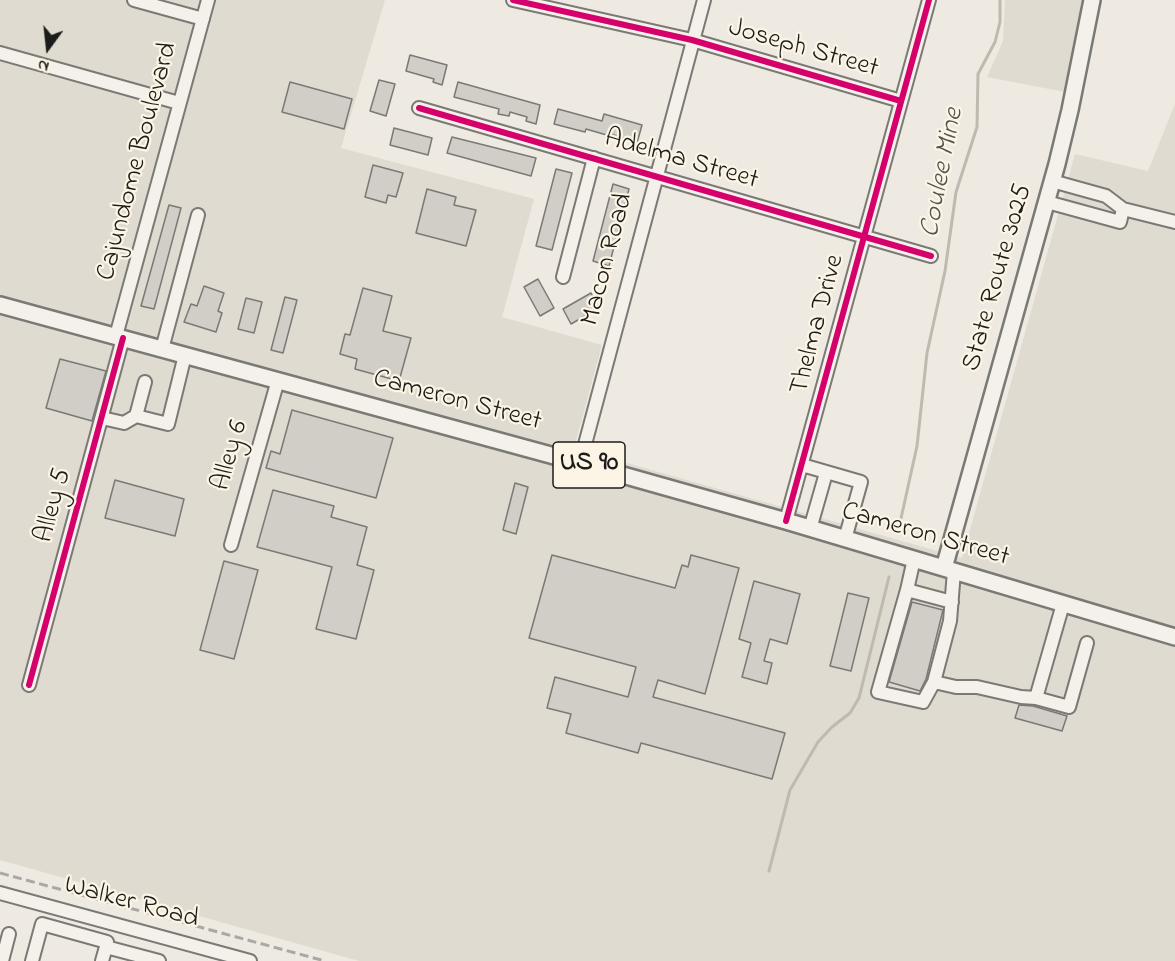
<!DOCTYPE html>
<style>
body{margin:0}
#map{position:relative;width:1175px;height:961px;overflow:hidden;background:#eeeae2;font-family:"Indie Flower",sans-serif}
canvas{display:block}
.north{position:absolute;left:18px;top:18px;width:60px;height:60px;-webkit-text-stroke:4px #fcf5e5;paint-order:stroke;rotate:195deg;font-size:16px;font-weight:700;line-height:24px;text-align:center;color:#1c1c1c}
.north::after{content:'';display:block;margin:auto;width:21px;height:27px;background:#1c1c1c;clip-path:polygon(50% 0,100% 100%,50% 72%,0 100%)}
</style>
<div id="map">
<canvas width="1175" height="961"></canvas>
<div class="north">N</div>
</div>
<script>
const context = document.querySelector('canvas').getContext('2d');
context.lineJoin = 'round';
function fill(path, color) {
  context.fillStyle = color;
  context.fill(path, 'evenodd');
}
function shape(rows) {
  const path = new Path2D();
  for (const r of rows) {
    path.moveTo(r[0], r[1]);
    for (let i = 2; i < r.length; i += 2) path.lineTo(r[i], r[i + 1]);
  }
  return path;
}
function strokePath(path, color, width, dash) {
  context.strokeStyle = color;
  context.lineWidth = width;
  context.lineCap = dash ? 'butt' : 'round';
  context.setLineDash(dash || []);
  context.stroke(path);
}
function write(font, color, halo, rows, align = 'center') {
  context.font = font + ' "Indie Flower",sans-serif';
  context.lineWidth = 4.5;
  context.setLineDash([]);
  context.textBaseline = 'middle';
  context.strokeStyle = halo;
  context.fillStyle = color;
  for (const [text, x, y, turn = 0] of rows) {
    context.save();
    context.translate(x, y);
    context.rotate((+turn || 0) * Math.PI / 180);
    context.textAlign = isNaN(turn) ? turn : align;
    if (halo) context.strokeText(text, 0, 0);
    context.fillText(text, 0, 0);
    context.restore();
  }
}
const built = shape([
 [0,0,385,0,341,148,534,199,502,317,602,345,574,448,962,558,1075,154,1148,171,1175,104,1175,961,359,961,0,860],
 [1005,0,1091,0,1065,92,987,77,1003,41]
]);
const stream = shape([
 [898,532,917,446,927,353,945,271,956,192,977,127,978,74,995,42,1000,22,1000,0],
 [769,871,790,790,818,742,832,727,850,713,859,698,889,577]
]);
const building = shape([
 [410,55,447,65,442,85,433,82,434,79,406,71,410,55],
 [379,80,395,84,386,116,370,111,379,80],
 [290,82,352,99,344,129,282,112,290,82],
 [458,82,540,105,536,124,526,121,527,117,510,112,509,116,498,114,499,109,454,97,458,82],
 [558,109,602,121,604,114,642,125,637,143,611,134,610,136,586,129,585,132,554,124,558,109],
 [394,128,432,138,428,155,390,145,394,128],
 [452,137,536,158,531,176,447,153,452,137],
 [373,165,403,173,396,197,388,195,386,203,365,197,373,165],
 [556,169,572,173,552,250,536,246,556,169],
 [613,184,629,189,609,266,593,261,613,184],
 [427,189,456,197,454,205,476,210,466,246,416,233,427,189],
 [169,205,181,208,154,309,141,306,169,205],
 [538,279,554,308,540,316,524,287,538,279],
 [204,286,224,293,218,311,222,313,216,332,184,322,191,304,197,306,204,286],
 [363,288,392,296,383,331,411,338,399,381,355,369,357,359,340,354,345,334,350,335,363,288],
 [591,293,599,308,571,324,563,309,591,293],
 [285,297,297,300,283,353,271,350,285,297],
 [246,298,262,302,254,333,238,329,246,298],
 [60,359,106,371,92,421,46,408,60,359],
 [292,410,393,438,376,498,266,468,271,451,280,454,292,410],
 [115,480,184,499,175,536,105,518,115,480],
 [515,483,528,487,516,534,503,530,515,483],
 [273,490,334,506,331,517,367,527,357,565,374,570,356,639,316,629,332,567,257,547,273,490],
 [552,555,675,588,682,565,688,567,691,555,739,568,705,694,658,680,653,697,785,733,772,779,641,743,638,753,566,733,571,714,547,708,555,677,628,697,636,667,529,638,552,555],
 [224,561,258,570,234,659,200,650,224,561],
 [754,581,800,594,787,644,770,639,764,661,772,663,767,684,742,677,751,643,739,639,754,581],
 [848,593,869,598,851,671,830,666,848,593],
 [912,602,943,610,926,679,920,691,889,682,912,602],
 [1019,705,1033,706,1067,716,1062,731,1015,718,1019,705]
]);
const minor = shape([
 [134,0,203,19],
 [513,0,692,40,901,101],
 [0,53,179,103],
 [419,108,931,256],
 [1052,181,1106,196,1123,209,1175,222],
 [1047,202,1120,222,1123,209],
 [563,277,594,158],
 [116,336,208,0],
 [162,349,198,215],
 [145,382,136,416,168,424,185,355],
 [102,418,124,423,136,416],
 [580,463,704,0],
 [802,465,861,482,845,539],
 [786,521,929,0],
 [810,529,826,473],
 [231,545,278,380],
 [914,559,907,590,952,602],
 [954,571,950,621,934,682,956,687,977,687,1021,697,1036,698],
 [907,590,878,692,923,702,934,682],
 [1063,604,1036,698,1069,707,1087,643],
 [29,685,123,338],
 [0,893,250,961],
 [2,961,9,934],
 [32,961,42,924,107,942],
 [102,961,106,947,159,961]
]);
const major = shape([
 [0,305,580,463,786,521,1175,637],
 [944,568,1057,164,1070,110,1092,0]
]);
const rail = shape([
 [0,873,325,961]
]);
const cycleway = shape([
 [513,0,692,40,901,101],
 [419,108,931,256],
 [786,521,929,0],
 [29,685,123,338]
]);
const shields = [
 [589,465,72]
];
const shieldNames = [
 ["US 90",589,465]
];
const streetNames = [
 ["Joseph Street",803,50,16],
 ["Adelma Street",681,161,16],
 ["Cajundome Boulevard",139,162,-75],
 ["Macon Road",609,260,-75],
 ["State Route 3025",999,278,-74],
 ["Thelma Drive",819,325,-75],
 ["Cameron Street",457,402,15],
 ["Alley 6",232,456,-74],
 ["Alley 5",55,506,-75],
 ["Cameron Street",925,536,16],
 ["Walker Road",131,904,15]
];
const waterNames = [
 ["Coulee Mine",944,173,-79]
];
fill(built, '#e0dbd0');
strokePath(stream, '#bebab0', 3);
fill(building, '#d1cec8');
strokePath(building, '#7a7975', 1.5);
strokePath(minor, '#7a7975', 16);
strokePath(major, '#7a7975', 20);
strokePath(minor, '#f4f1ea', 12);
strokePath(major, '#f4f1ea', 15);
strokePath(rail, '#aaa8a4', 3, [9, 4.5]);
strokePath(cycleway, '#d6006c', 6);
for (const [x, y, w] of shields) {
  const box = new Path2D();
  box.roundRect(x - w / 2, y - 23, w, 46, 4.5);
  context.fillStyle = '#fcf5e5';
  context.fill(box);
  strokePath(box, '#1c1c1c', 1.5);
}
write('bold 26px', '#1c1c1c', null, shieldNames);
write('27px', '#1c1c1c', '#fcf5e5', streetNames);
write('italic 28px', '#55534f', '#fcf5e5', waterNames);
</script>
